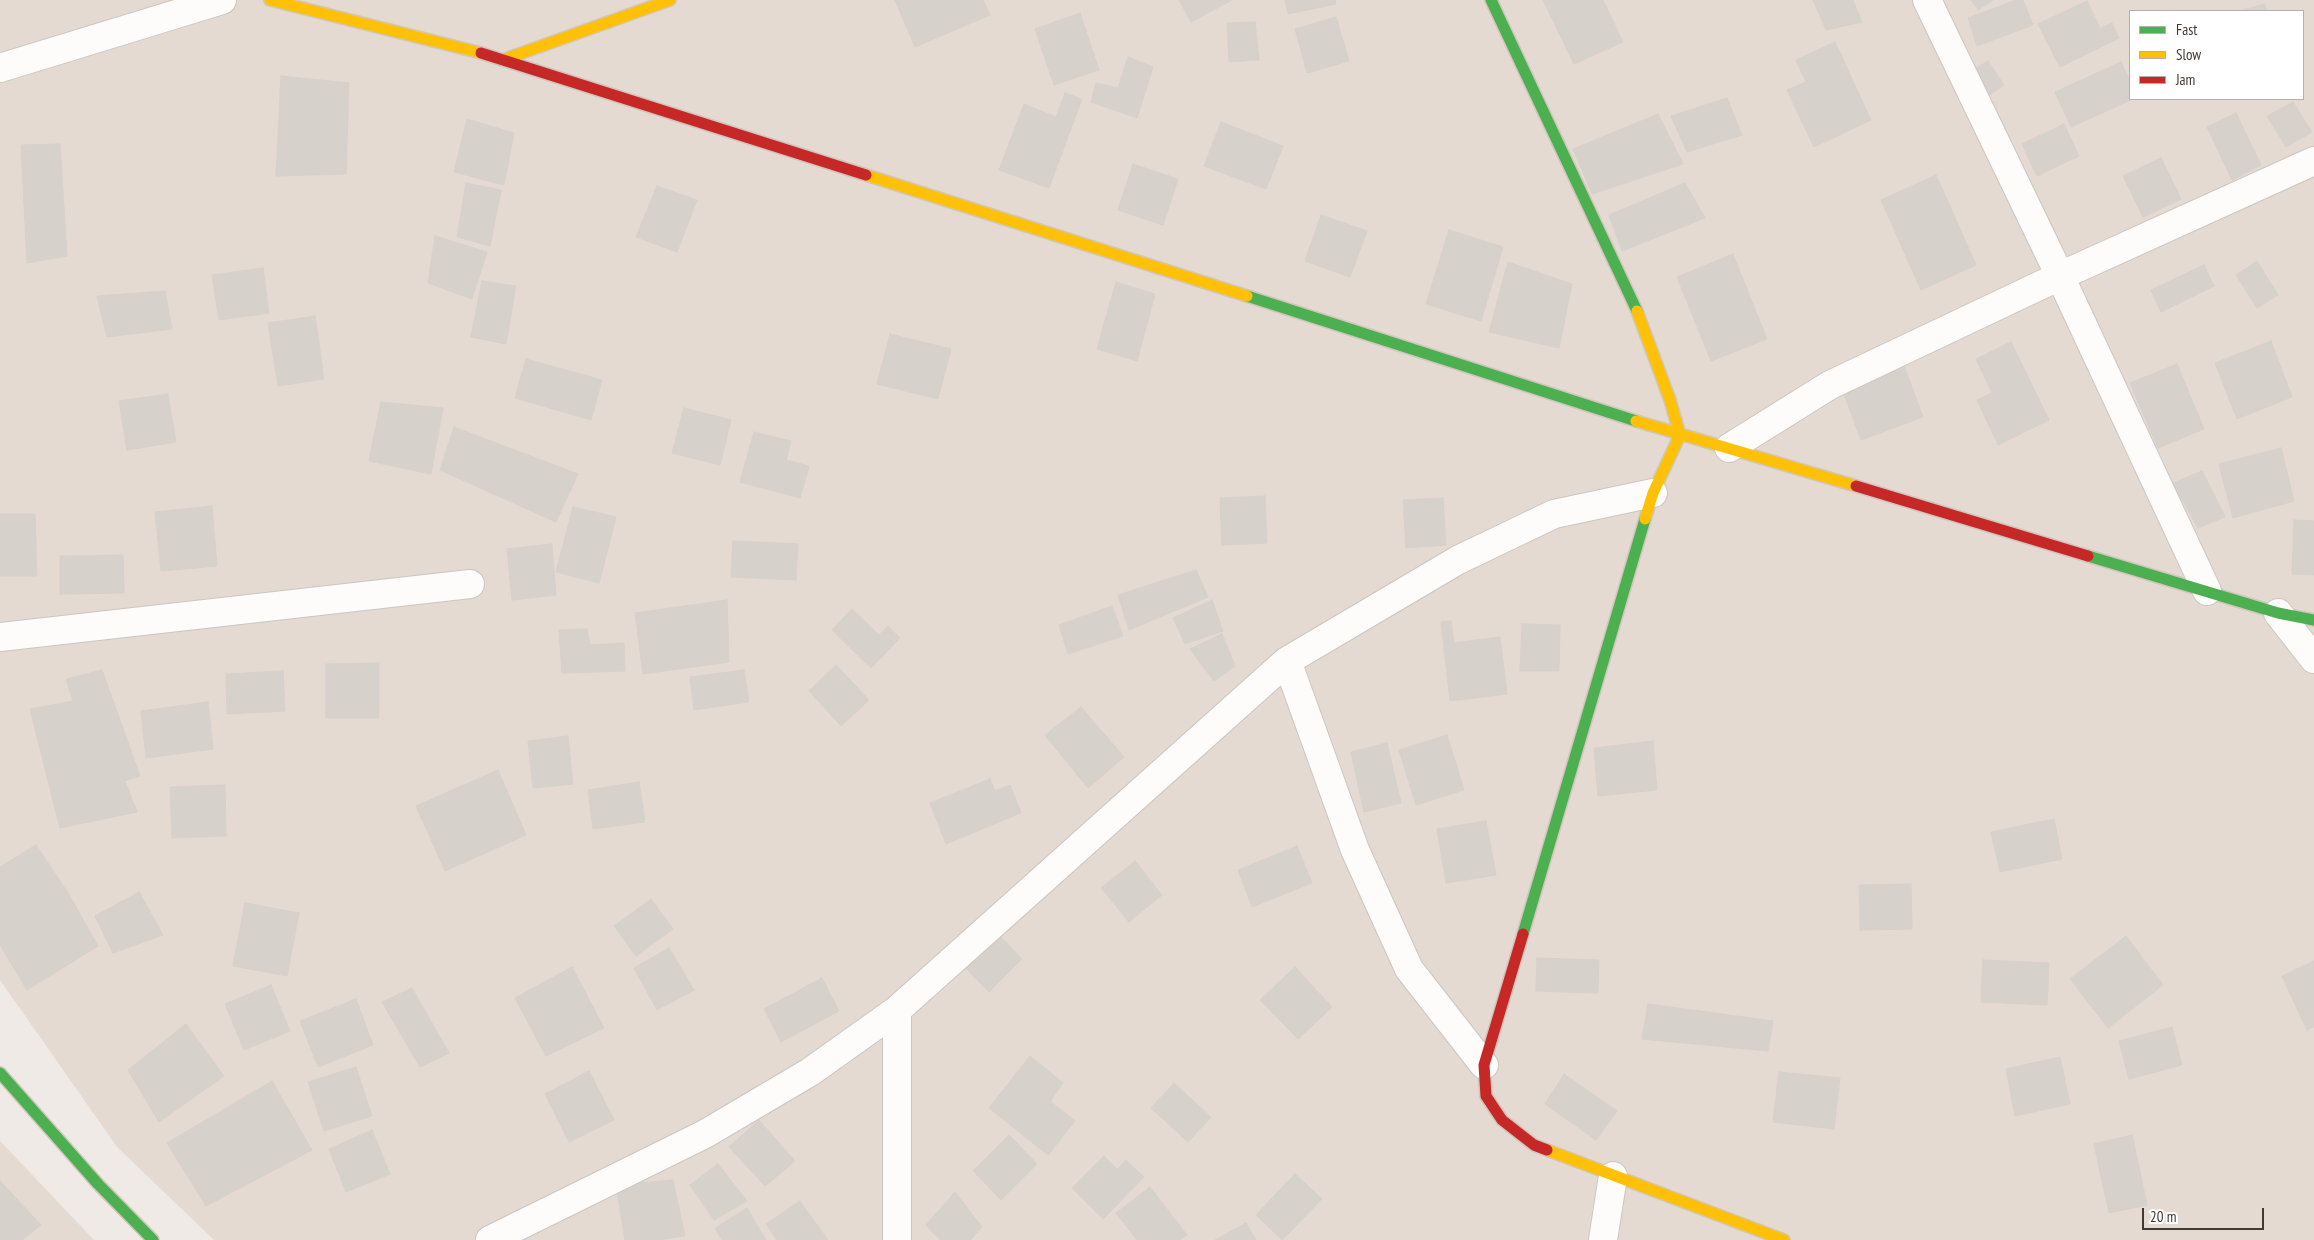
<!DOCTYPE html>
<style>
body{margin:0}
#map{position:relative;width:2314px;height:1240px;overflow:hidden;background:#efeae5;font-family:"PT Sans Narrow",sans-serif}
canvas{display:block}
.legend{position:absolute;left:2129px;top:10px;width:175px;height:90px;box-sizing:border-box;background:#fff;border:1px solid #b4b0ad;margin:0;padding:6px 9px;list-style:none;font-size:15px;color:#443931}
.legend li{display:flex;align-items:center;gap:10px;height:25px}
.legend b{width:25px;border:1px solid #b4b0ad}
.scale{position:absolute;left:2142px;top:1208px;width:122px;height:22px;box-sizing:border-box;border:2px solid #443931;border-top:0;padding-left:6px;font-size:15px;line-height:18px;white-space:nowrap;color:#443931;-webkit-text-stroke:4px #fff;paint-order:stroke}
</style>
<div id="map">
<canvas width="2314" height="1240"></canvas>
<ul class="legend">
<li><b style="height:6px;background:#4caf50"></b>Fast</li>
<li><b style="height:6px;background:#ffc107"></b>Slow</li>
<li><b style="height:6px;background:#c62828"></b>Jam</li>
</ul>
<div class="scale">20 m</div>
</div>
<script>
const context = document.querySelector('canvas').getContext('2d');
context.lineJoin = 'round';
function fill(path, color) {
  context.fillStyle = color;
  context.fill(path, 'evenodd');
}
function shape(rows) {
  const path = new Path2D();
  for (const r of rows) {
    path.moveTo(r[0], r[1]);
    for (let i = 2; i < r.length; i += 2) path.lineTo(r[i], r[i + 1]);
  }
  return path;
}
function strokePath(path, color, width, dash) {
  context.strokeStyle = color;
  context.lineWidth = width;
  context.lineCap = dash ? 'butt' : 'round';
  context.setLineDash(dash || []);
  context.stroke(path);
}
const residential = shape([
 [0,0,2314,0,2314,1240,214,1240,117,1147,0,980],
 [2130,11,2303,11,2303,99,2130,99],
 [0,1141,94,1240,0,1240]
]);
const building = shape([
 [895,0,983,0,990,15,915,47,895,0],
 [1179,0,1232,0,1191,22,1179,0],
 [1285,0,1335,0,1336,4,1288,14,1285,0],
 [1543,0,1603,0,1623,42,1574,64,1543,0],
 [1813,0,1853,0,1862,22,1826,30,1813,0],
 [1971,0,1993,0,1978,10,1971,0],
 [2016,0,2023,0,2033,25,1977,46,1968,18,2016,0],
 [2087,1,2100,28,2112,23,2119,38,2060,67,2038,24,2087,1],
 [2264,4,2267,11,2241,11,2264,4],
 [1080,13,1099,70,1054,85,1035,29,1080,13],
 [1336,17,1349,61,1307,73,1295,29,1336,17],
 [1255,22,1259,60,1229,62,1227,23,1255,22],
 [1835,42,1871,120,1814,147,1787,90,1806,82,1796,60,1835,42],
 [1128,57,1153,67,1137,118,1091,102,1096,83,1118,88,1128,57],
 [1988,61,2004,85,1988,96,1972,71,1988,61],
 [2121,62,2130,81,2130,99,2133,99,2071,127,2055,92,2121,62],
 [281,76,349,83,346,174,276,176,281,76],
 [1065,93,1082,99,1049,188,999,170,1024,104,1056,117,1065,93],
 [1727,98,1742,135,1687,152,1671,116,1727,98],
 [2293,102,2312,132,2286,147,2267,116,2293,102],
 [2236,113,2261,165,2232,180,2207,127,2236,113],
 [1658,114,1683,164,1592,194,1573,149,1658,114],
 [467,119,514,133,504,185,454,172,467,119],
 [1221,122,1283,146,1266,189,1204,166,1221,122],
 [2064,124,2079,156,2037,176,2022,144,2064,124],
 [60,144,67,256,27,263,21,145,60,144],
 [2161,158,2181,199,2143,217,2123,176,2161,158],
 [1133,164,1178,179,1163,225,1118,210,1133,164],
 [1936,175,1976,265,1921,290,1881,200,1936,175],
 [466,183,501,190,490,246,457,237,466,183],
 [1685,183,1705,218,1622,251,1609,215,1685,183],
 [657,186,697,200,677,252,636,237,657,186],
 [1321,215,1367,231,1350,277,1305,261,1321,215],
 [1449,230,1503,247,1481,321,1426,304,1449,230],
 [435,236,487,252,472,299,428,283,435,236],
 [1733,254,1767,339,1711,361,1677,277,1733,254],
 [2257,261,2278,295,2257,308,2236,275,2257,261],
 [1508,262,1572,284,1559,348,1489,332,1508,262],
 [2204,265,2214,286,2161,312,2151,290,2204,265],
 [263,268,269,313,219,320,212,275,263,268],
 [482,281,516,286,506,344,471,337,482,281],
 [1116,282,1155,294,1137,361,1097,349,1116,282],
 [165,291,172,329,107,337,97,296,165,291],
 [315,316,324,379,278,386,268,323,315,316],
 [890,334,951,349,938,399,877,384,890,334],
 [2271,341,2292,397,2237,419,2215,363,2271,341],
 [2011,342,2049,420,1998,445,1977,400,1992,393,1976,359,2011,342],
 [526,359,602,380,591,420,515,398,526,359],
 [1903,363,1923,417,1861,440,1841,386,1903,363],
 [2177,364,2204,429,2158,448,2130,383,2177,364],
 [168,394,176,442,127,450,119,401,168,394],
 [381,402,443,408,431,474,369,461,381,402],
 [684,408,731,420,720,465,672,453,684,408],
 [454,427,578,474,556,522,440,470,454,427],
 [754,432,791,441,786,460,809,466,800,498,740,482,754,432],
 [2281,448,2294,501,2233,518,2219,464,2281,448],
 [2202,471,2225,517,2198,528,2173,483,2202,471],
 [1265,496,1267,543,1222,545,1220,498,1265,496],
 [1443,498,1446,545,1406,548,1403,500,1443,498],
 [212,506,217,566,161,571,155,512,212,506],
 [573,507,616,517,599,583,556,572,573,507],
 [0,514,35,514,37,576,0,576,0,514],
 [2294,520,2314,521,2314,575,2292,574,2294,520],
 [733,541,798,544,796,580,731,577,733,541],
 [552,544,556,595,512,600,507,549,552,544],
 [123,555,124,593,60,594,60,556,123,555],
 [1196,570,1208,597,1129,630,1118,595,1196,570],
 [727,600,729,662,643,674,635,613,727,600],
 [1212,600,1223,631,1185,644,1173,618,1212,600],
 [1112,606,1123,636,1068,654,1059,625,1112,606],
 [852,609,879,635,888,626,900,638,871,668,832,630,852,609],
 [1451,621,1454,643,1500,637,1507,694,1450,701,1441,622,1451,621],
 [1522,624,1560,625,1559,671,1520,671,1522,624],
 [587,629,590,645,624,643,625,671,562,673,559,630,587,629],
 [1222,634,1235,666,1214,681,1190,649,1222,634],
 [379,663,379,718,326,718,326,664,379,663],
 [836,665,869,700,841,726,809,691,836,665],
 [102,670,140,776,125,781,137,812,60,828,30,709,73,701,66,679,102,670],
 [744,670,749,702,694,710,690,677,744,670],
 [283,671,285,711,227,714,226,674,283,671],
 [208,702,213,749,146,758,141,711,208,702],
 [1081,707,1124,757,1088,788,1045,735,1081,707],
 [1447,735,1464,790,1416,805,1399,750,1447,735],
 [568,736,573,784,533,788,528,741,568,736],
 [1653,741,1657,790,1598,796,1594,748,1653,741],
 [1387,743,1401,803,1364,812,1351,752,1387,743],
 [498,770,526,835,445,871,416,806,498,770],
 [990,779,995,791,1010,785,1021,813,946,844,930,803,990,779],
 [639,782,645,822,593,829,588,790,639,782],
 [225,785,226,836,172,838,170,787,225,785],
 [2054,819,2062,859,2000,872,1991,832,2054,819],
 [1486,821,1496,875,1446,883,1437,829,1486,821],
 [36,845,68,893,98,946,27,990,0,945,0,867,36,845],
 [1297,846,1312,883,1252,907,1238,870,1297,846],
 [1135,861,1162,895,1129,922,1101,888,1135,861],
 [1911,884,1912,929,1860,930,1859,885,1911,884],
 [139,892,163,935,113,953,95,916,139,892],
 [651,899,673,929,636,956,614,926,651,899],
 [245,903,299,913,287,976,233,966,245,903],
 [991,927,1022,959,989,992,958,960,991,927],
 [2126,936,2163,985,2108,1028,2070,979,2126,936],
 [669,948,694,990,657,1010,634,968,669,948],
 [1537,958,1599,960,1598,993,1536,991,1537,958],
 [1983,960,2049,963,2047,1005,1981,1002,1983,960],
 [2314,961,2314,1027,2307,1030,2282,976,2314,961],
 [572,967,604,1028,546,1056,515,998,572,967],
 [1295,967,1332,1007,1298,1039,1260,1000,1295,967],
 [822,978,839,1011,781,1042,764,1009,822,978],
 [271,985,290,1031,244,1050,225,1004,271,985],
 [412,988,449,1053,420,1067,382,1002,412,988],
 [356,999,373,1045,318,1067,300,1021,356,999],
 [1648,1004,1773,1021,1768,1051,1642,1039,1648,1004],
 [186,1024,224,1076,159,1122,128,1070,186,1024],
 [2172,1027,2182,1065,2129,1079,2119,1041,2172,1027],
 [1030,1056,1063,1083,1050,1101,1075,1121,1048,1155,989,1108,1030,1056],
 [2060,1057,2070,1104,2015,1116,2006,1069,2060,1057],
 [356,1067,372,1116,324,1131,308,1082,356,1067],
 [589,1071,614,1120,569,1142,545,1094,589,1071],
 [1779,1072,1840,1078,1834,1129,1773,1122,1779,1072],
 [1564,1074,1617,1111,1596,1140,1545,1104,1564,1074],
 [272,1081,312,1150,206,1206,167,1143,272,1081],
 [1174,1083,1211,1117,1188,1142,1151,1108,1174,1083],
 [759,1120,795,1161,765,1186,729,1147,759,1120],
 [372,1130,390,1174,346,1192,329,1149,372,1130],
 [1009,1135,1037,1164,1001,1200,973,1171,1009,1135],
 [2132,1135,2147,1205,2109,1213,2094,1144,2132,1135],
 [1104,1156,1117,1169,1126,1160,1144,1177,1103,1219,1072,1188,1104,1156],
 [718,1164,747,1201,714,1220,690,1185,718,1164],
 [1295,1174,1322,1199,1282,1240,1256,1215,1295,1174],
 [673,1180,685,1236,657,1240,625,1240,616,1185,673,1180],
 [0,1181,41,1225,22,1240,0,1240,0,1181],
 [1150,1187,1187,1235,1180,1240,1137,1240,1116,1213,1150,1187],
 [955,1192,982,1227,970,1240,940,1240,926,1225,955,1192],
 [800,1201,828,1240,777,1240,766,1224,800,1201],
 [747,1208,766,1240,722,1240,715,1228,747,1208],
 [1246,1223,1256,1240,1215,1240,1246,1223]
]);
const street = shape([
 [1927,0,2060,276,2207,591],
 [0,68,222,0],
 [1729,448,1830,385,2060,276,2314,161],
 [2278,613,2314,659],
 [0,637,470,584],
 [1287,661,1355,850,1409,969,1484,1065],
 [897,1010,897,1240],
 [490,1240,705,1134,810,1072,897,1010,1287,661,1458,560,1554,514,1653,493],
 [1603,1240,1613,1176]
]);
const fast = shape([
 [1491,0,1637,311],
 [1247,296,1636,421],
 [2088,556,2278,613,2314,620],
 [1523,934,1645,519],
 [0,1073,98,1184,153,1240]
]);
const slow = shape([
 [270,0,481,53],
 [505,59,670,0],
 [866,175,1247,296],
 [1637,311,1670,400,1680,435,1653,493,1645,519],
 [1636,421,1856,486],
 [1547,1150,1784,1240]
]);
const jam = shape([
 [481,53,866,175],
 [1856,486,2088,556],
 [1523,934,1484,1065,1486,1096,1502,1120,1534,1145,1547,1150]
]);
fill(residential, '#e4dad1');
fill(building, '#d7d1cc');
strokePath(building, '#d7d0cb', 1);
strokePath(street, '#cbc6c1', 30);
strokePath(fast, '#d0c6bc', 14);
strokePath(slow, '#d0c6bc', 14);
strokePath(jam, '#d0c6bc', 14);
strokePath(street, '#fdfcfb', 28);
strokePath(fast, '#4caf50', 11);
strokePath(slow, '#ffc107', 11);
strokePath(jam, '#c62828', 11);
</script>
